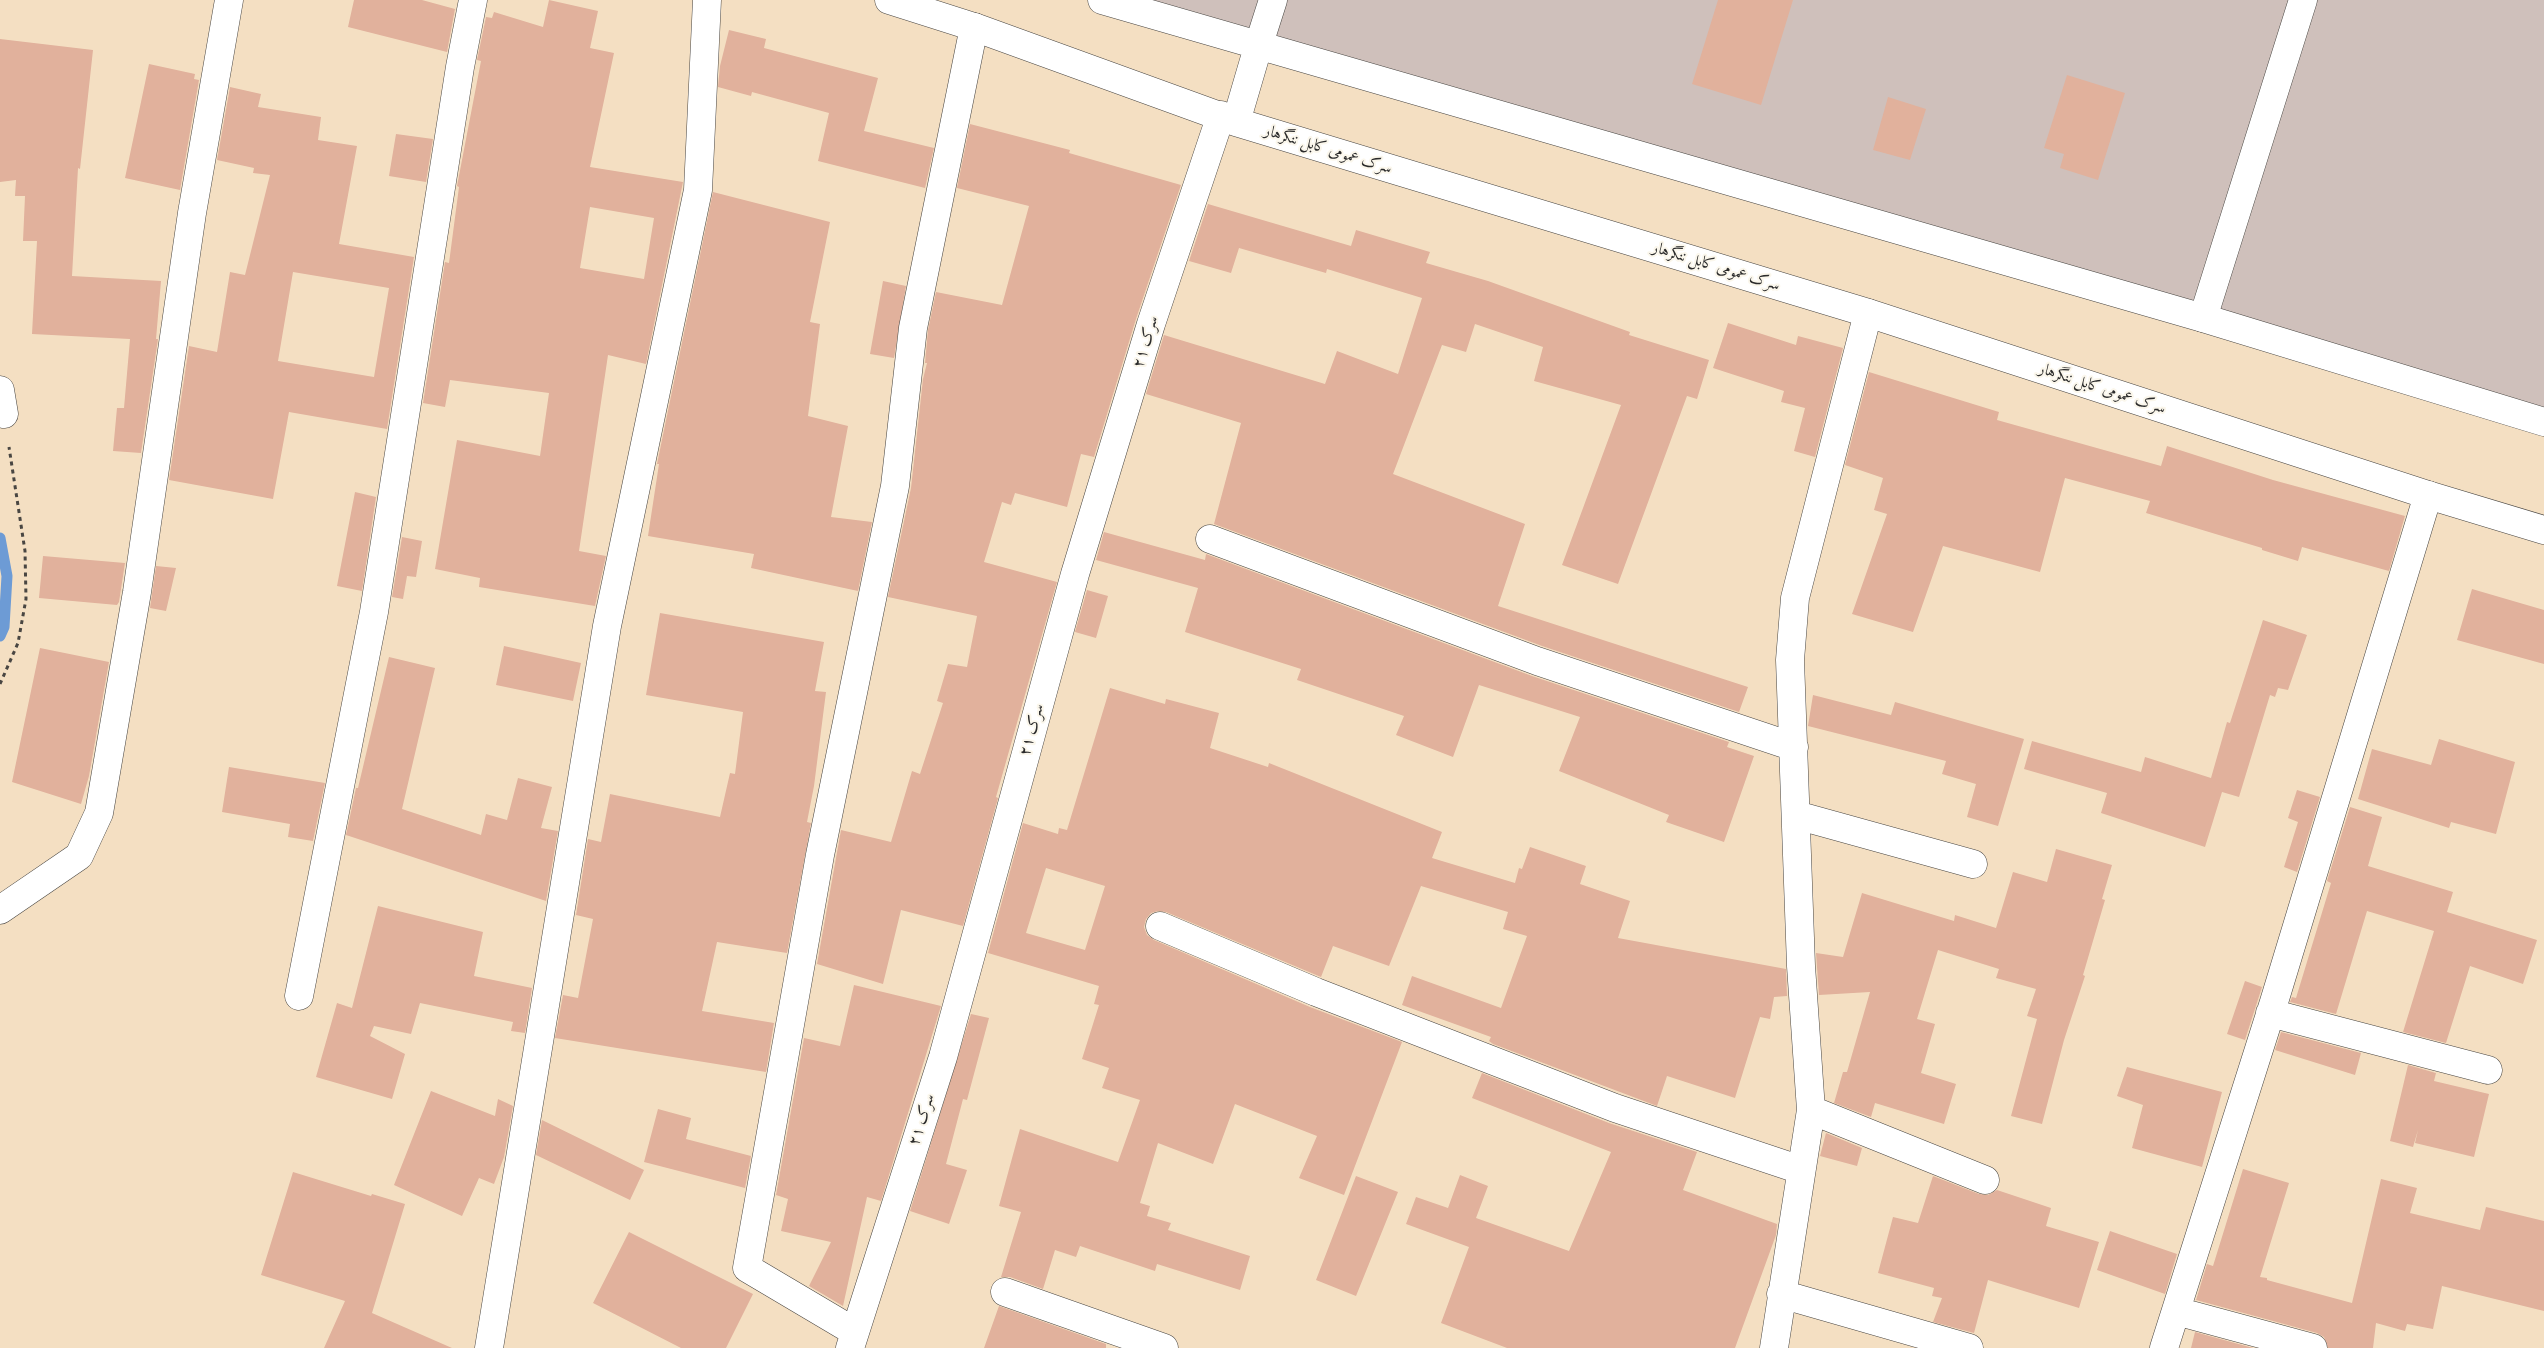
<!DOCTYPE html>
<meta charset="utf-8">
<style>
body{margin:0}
canvas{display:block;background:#f4dfc2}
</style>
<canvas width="2544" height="1348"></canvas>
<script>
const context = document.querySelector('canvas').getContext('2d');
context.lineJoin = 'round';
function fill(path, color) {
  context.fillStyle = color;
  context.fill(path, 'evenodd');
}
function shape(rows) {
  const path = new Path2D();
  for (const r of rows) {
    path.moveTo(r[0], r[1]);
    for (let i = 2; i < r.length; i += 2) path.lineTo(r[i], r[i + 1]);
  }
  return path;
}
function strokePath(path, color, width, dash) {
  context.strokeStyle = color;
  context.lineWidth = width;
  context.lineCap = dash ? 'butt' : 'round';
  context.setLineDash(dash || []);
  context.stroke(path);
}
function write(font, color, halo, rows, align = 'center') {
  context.font = font + ' "IM FELL French Canon",Amiri,serif';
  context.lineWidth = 4;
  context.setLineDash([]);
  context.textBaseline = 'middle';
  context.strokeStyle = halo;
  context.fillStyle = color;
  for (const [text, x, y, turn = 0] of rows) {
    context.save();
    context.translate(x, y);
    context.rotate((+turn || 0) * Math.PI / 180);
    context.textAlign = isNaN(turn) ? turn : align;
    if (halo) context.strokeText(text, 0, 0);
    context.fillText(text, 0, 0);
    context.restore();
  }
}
const industrial = shape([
 [1102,0,2544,0,2544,422]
]);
const stream = shape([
 [0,538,7,576,4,627,0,636]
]);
const building = shape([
 [354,0,422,0,455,9,447,52,348,27],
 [549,0,598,11,590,48,614,53,590,167,683,182,646,364,608,355,579,551,606,556,595,606,479,587,480,578,435,569,457,440,540,456,549,393,450,380,445,407,423,403,445,262,449,263,459,187,457,186,481,61,477,60,486,17,492,18,494,12,543,27],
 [590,207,654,218,644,279,580,268],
 [1718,0,1793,0,1761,105,1692,84],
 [729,30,766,39,764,48,878,78,864,131,934,148,925,188,818,161,829,113,752,92,751,96,718,87,720,66],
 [0,39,93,50,80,169,78,168,72,276,161,281,156,339,158,339,141,453,113,451,117,408,124,408,130,339,32,334,37,241,23,241,25,196,15,196,16,180,0,182],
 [149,64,195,74,194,79,199,80,180,190,125,178],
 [2067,75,2125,93,2098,180,2060,168,2064,154,2044,148],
 [230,87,261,94,258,107,321,117,318,140,357,146,339,244,414,257,387,429,289,412,273,499,169,480,189,346,217,352,230,272,245,275,270,175,253,173,254,168,217,160],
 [293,272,389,288,374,377,278,361],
 [1888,97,1926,109,1910,160,1873,150],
 [970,124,1070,150,1069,153,1181,185,1136,319,1094,457,1081,454,1067,507,1015,493,1011,505,1002,502,984,562,1057,582,996,797,998,798,963,926,901,910,883,984,817,964,841,830,891,842,912,771,920,774,943,703,937,701,948,664,967,667,977,616,888,597,911,488,923,379,927,363,925,363,928,330,936,292,1002,305,1029,206,957,188],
 [396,134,433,139,426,182,389,176],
 [713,192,830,222,810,322,820,324,808,416,848,426,831,517,872,522,858,591,751,568,754,554,648,536,659,464,657,464],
 [1208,204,1351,246,1356,230,1430,252,1426,263,1488,281,1630,332,1629,335,1709,360,1697,399,1687,396,1618,584,1562,565,1621,405,1534,381,1543,347,1475,324,1466,352,1442,345,1393,474,1525,524,1498,606,1748,687,1739,712,1542,646,1214,524,1241,423,1146,394,1164,335,1325,384,1337,351,1398,374,1422,298,1327,269,1326,273,1239,248,1231,273,1189,261],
 [883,281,906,286,894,358,870,354],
 [1728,323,1796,345,1798,336,1843,348,1815,457,1794,451,1805,408,1781,402,1784,391,1713,368],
 [1869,372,1999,412,1997,420,2161,466,2167,446,2273,480,2405,516,2389,571,2302,547,2298,561,2262,550,2262,548,2146,513,2150,501,2065,478,2040,572,1943,546,1913,632,1852,614,1887,514,1874,510,1883,478,1845,465],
 [355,492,376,497,362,591,337,586],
 [1104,532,1205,560,1206,554,1532,676,1729,742,1727,747,1754,756,1724,842,1666,822,1669,815,1559,771,1580,717,1479,685,1453,757,1396,735,1404,716,1297,680,1301,669,1185,632,1198,588,1096,560],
 [402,537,422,541,416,577,407,576,403,599,392,597],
 [43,556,125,563,119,602,117,605,39,598],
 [156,566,176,568,166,611,150,608],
 [2472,589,2544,610,2544,664,2457,640],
 [1087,590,1108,596,1096,638,1075,632],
 [660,613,824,642,815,691,826,692,814,786,807,822,811,823,787,953,717,942,702,1011,774,1023,766,1072,555,1038,563,995,578,998,593,919,576,915,588,839,601,842,610,794,720,817,730,773,735,774,743,712,646,695],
 [2263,620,2307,635,2288,690,2278,688,2275,697,2270,695,2239,797,2222,792,2205,847,2101,813,2107,793,2024,769,2032,741,2141,772,2145,757,2211,778,2227,722,2230,723],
 [504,646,581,663,573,701,496,685],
 [40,648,109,662,89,776,81,804,12,782],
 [389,657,435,668,402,809,481,835,486,814,507,820,518,778,552,787,541,828,558,831,546,901,346,835,356,788,358,788],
 [1110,688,1165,704,1166,699,1219,713,1210,748,1268,767,1269,763,1442,832,1432,858,1515,883,1519,868,1522,869,1530,847,1586,866,1580,884,1630,901,1618,938,1786,969,1787,996,1774,997,1770,1019,1760,1017,1735,1098,1667,1076,1657,1106,1493,1044,1489,1041,1491,1037,1402,1005,1412,976,1501,1008,1527,936,1503,929,1508,912,1421,886,1389,966,1333,946,1321,977,1166,912,1158,911,1151,913,1146,919,1144,927,1147,935,1154,940,1310,1007,1402,1042,1344,1195,1299,1178,1317,1136,1235,1104,1213,1164,1158,1143,1140,1203,1150,1206,1147,1216,1171,1223,1168,1230,1250,1256,1240,1290,1157,1264,1155,1271,1080,1246,1076,1257,1055,1250,1043,1289,1010,1277,1001,1277,1021,1212,999,1206,1020,1129,1118,1162,1140,1100,1102,1088,1109,1068,1082,1059,1099,1005,1094,1004,1099,986,988,953,1023,823,1058,834,1059,828,1067,830],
 [1046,868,1105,886,1085,950,1026,933],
 [1813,695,1891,715,1895,702,2024,739,1998,826,1967,817,1976,784,1942,774,1946,761,1808,726],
 [2439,739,2515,762,2496,834,2451,822,2449,828,2358,799,2372,749,2431,765],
 [229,767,325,783,313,841,288,837,290,824,222,812],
 [2297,790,2320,797,2297,872,2284,867,2298,822,2288,818],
 [2350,807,2382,817,2368,866,2453,892,2447,912,2537,940,2523,984,2470,966,2446,1043,2403,1032,2434,931,2367,911,2336,1014,2290,1002,2292,997,2296,998,2331,883,2327,881],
 [2056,849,2112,865,2102,899,2105,900,2083,975,2085,976,2064,1040,2042,1124,2011,1116,2037,1019,2027,1016,2036,989,1996,978,1999,969,1938,950,1917,1019,1935,1024,1921,1073,1956,1084,1944,1124,1875,1103,1871,1117,1834,1103,1843,1072,1847,1072,1870,992,1819,995,1816,953,1843,957,1862,893,1954,921,1955,915,1996,928,2013,872,2047,882],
 [378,906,483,932,474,976,532,988,525,1033,511,1031,513,1022,420,1003,411,1034,374,1026,370,1036,405,1054,392,1099,316,1077,337,1003,352,1008],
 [2245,981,2262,987,2245,1040,2227,1034],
 [854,985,941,1006,881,1201,867,1197,843,1306,809,1286,831,1242,781,1231,788,1199,776,1195,804,1038,840,1046],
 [971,1014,989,1018,967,1100,963,1099,946,1164,967,1170,949,1224,910,1211],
 [2281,1032,2361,1053,2355,1075,2275,1050],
 [2408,1065,2436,1073,2434,1081,2489,1094,2474,1157,2415,1143,2418,1130,2413,1147,2390,1141],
 [2127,1067,2222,1092,2202,1167,2132,1148,2143,1105,2117,1096],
 [1482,1073,1609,1123,1697,1152,1683,1190,1777,1224,1776,1235,1735,1348,1507,1348,1441,1323,1469,1247,1406,1224,1416,1197,1448,1208,1460,1175,1488,1186,1476,1218,1569,1251,1611,1152,1472,1098],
 [431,1091,495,1116,498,1099,513,1106,504,1157,494,1184,479,1178,462,1216,394,1185],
 [658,1109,691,1118,686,1139,751,1156,745,1188,644,1162],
 [542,1120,644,1170,630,1200,536,1155],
 [1826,1133,1862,1148,1857,1166,1820,1156],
 [2243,1169,2289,1183,2260,1277,2267,1278,2267,1280,2352,1303,2381,1179,2417,1188,2410,1213,2480,1230,2486,1207,2544,1221,2544,1311,2442,1286,2433,1329,2407,1324,2405,1331,2376,1323,2373,1348,2328,1348,2324,1337,2317,1333,2196,1300,2207,1264,2213,1266],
 [293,1172,371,1196,372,1194,405,1204,372,1313,452,1348,324,1348,345,1301,261,1275],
 [1356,1176,1398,1192,1356,1296,1316,1280],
 [1933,1176,1979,1194,1988,1195,1997,1190,2051,1208,2046,1226,2099,1242,2079,1308,1988,1280,1974,1333,1933,1322,1942,1298,1932,1296,1934,1288,1878,1273,1893,1217,1918,1223],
 [2110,1231,2177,1254,2165,1294,2097,1270],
 [629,1232,753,1294,726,1348,681,1348,593,1303],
 [999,1306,1106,1344,1106,1348,984,1348],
 [2195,1332,2253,1348,2191,1348]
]);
const path = shape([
 [0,684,18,643,26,599,25,551,9,447]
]);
const minor = shape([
 [1258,47,1273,0],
 [2203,318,2303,0],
 [0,390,4,414],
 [1210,539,1537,661,1794,747],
 [1796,815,1973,864],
 [0,910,79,856,99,813,137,592,192,213,229,0],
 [1160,926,1316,992,1615,1108,1801,1170],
 [299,996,374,612,460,67,473,0],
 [2270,1013,2488,1070],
 [1811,1110,1985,1180],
 [1005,1292,1164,1348],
 [1781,1294,1969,1348],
 [2176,1311,2313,1348],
 [855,1332,747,1268,820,855,895,486,913,328,974,27],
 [489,1348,607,626,698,190,707,0],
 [850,1348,943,1057,1075,574,1151,324,1221,115],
 [1774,1348,1811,1110,1801,966,1790,660,1795,598,1868,313],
 [2164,1348,2274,1002,2428,495]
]);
const highway = shape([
 [889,0,974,27,1236,122,1868,313,2428,495,2544,530],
 [1102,0,2203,318,2544,422],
 [1236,122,1258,47]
]);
const streetNames = [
 ["سرک عمومی کابل ننگرهار",1328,150,17],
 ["سرک عمومی کابل ننگرهار",1716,267,17],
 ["سرک ۲۱",1146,342,-73],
 ["سرک عمومی کابل ننگرهار",2102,389,18],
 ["سرک ۲۱",1032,730,-74],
 ["سرک ۲۱",922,1120,-72]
];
fill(industrial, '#cfc0bb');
strokePath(stream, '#6d9bd5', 11);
fill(building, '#e1b19c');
strokePath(minor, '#494642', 29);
strokePath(highway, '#494642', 29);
strokePath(path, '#494642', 3, [4, 4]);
strokePath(minor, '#fff', 28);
strokePath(highway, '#fff', 28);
write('16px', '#2b2b2b', '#fbf7ec', streetNames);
</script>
